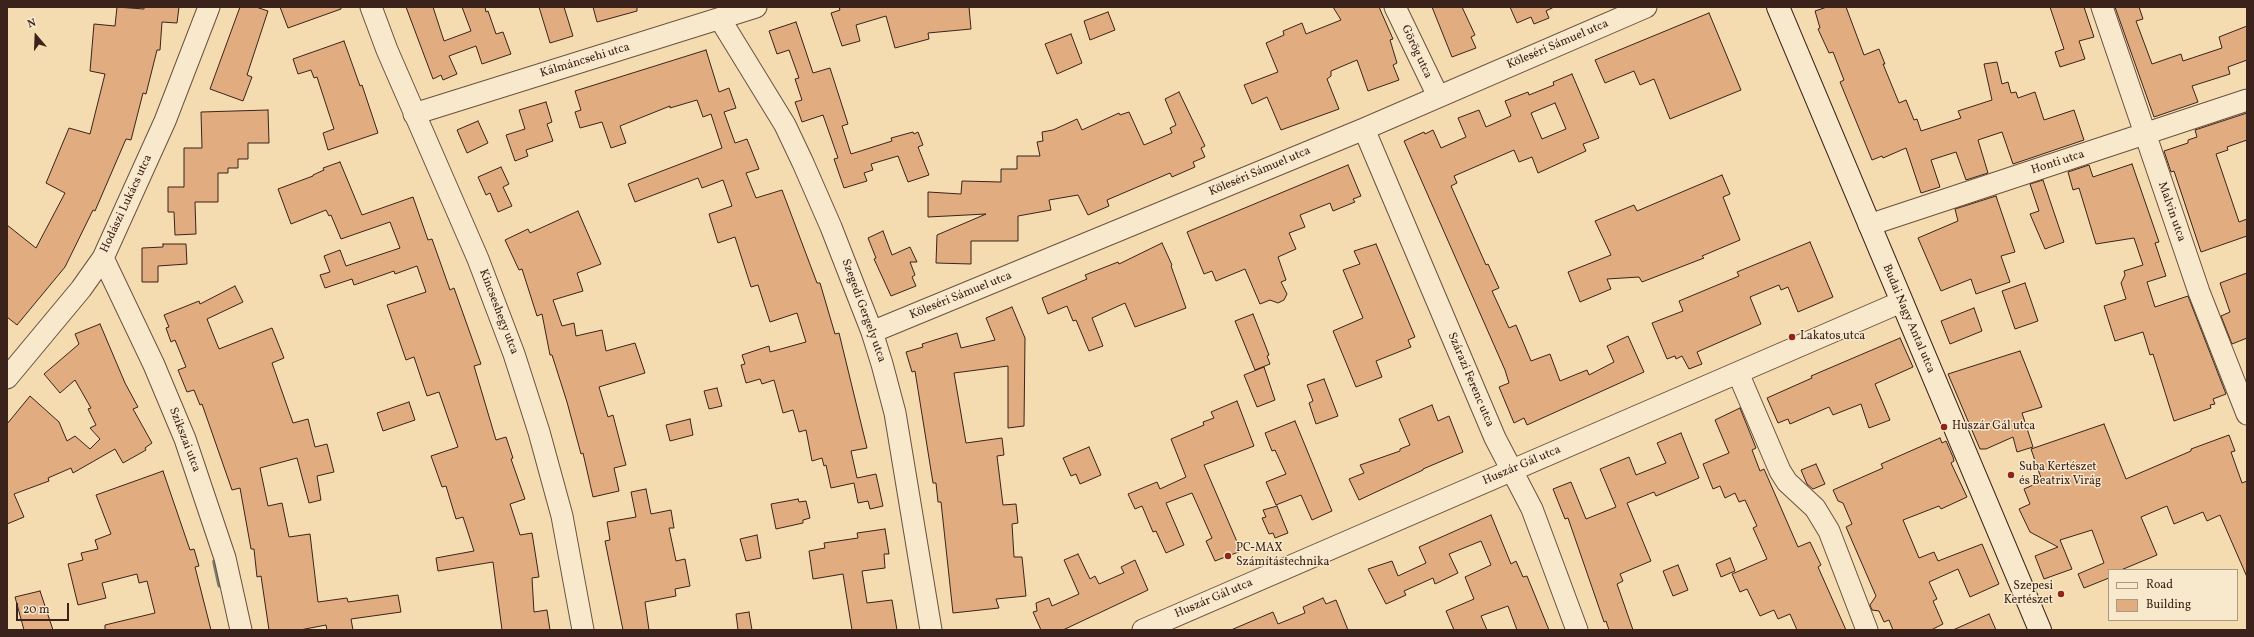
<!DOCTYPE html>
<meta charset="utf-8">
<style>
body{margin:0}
#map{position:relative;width:2254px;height:637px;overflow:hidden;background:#f4dcb0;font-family:Vollkorn,serif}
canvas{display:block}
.frame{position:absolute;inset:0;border:8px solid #3b231b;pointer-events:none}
.legend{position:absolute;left:2108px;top:569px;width:130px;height:52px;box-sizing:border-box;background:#f8e8cc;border:1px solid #ac9985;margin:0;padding:5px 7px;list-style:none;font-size:12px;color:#3b231b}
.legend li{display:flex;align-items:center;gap:8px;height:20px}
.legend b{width:20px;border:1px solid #ac9985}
.north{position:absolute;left:16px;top:16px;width:40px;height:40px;-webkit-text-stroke:3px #f8e8cc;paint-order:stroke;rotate:341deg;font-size:11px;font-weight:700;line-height:16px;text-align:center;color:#3b231b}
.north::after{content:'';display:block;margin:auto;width:14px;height:18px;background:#3b231b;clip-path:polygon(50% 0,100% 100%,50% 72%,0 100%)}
.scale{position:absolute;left:16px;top:603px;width:53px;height:18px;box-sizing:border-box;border:2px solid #3b231b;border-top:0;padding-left:5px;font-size:12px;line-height:14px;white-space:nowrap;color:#3b231b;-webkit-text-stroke:3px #f8e8cc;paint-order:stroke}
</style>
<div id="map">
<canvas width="2254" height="637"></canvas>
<div class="frame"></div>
<ul class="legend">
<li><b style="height:5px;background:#f8e8cc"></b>Road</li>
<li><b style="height:11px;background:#e0ac80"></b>Building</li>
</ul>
<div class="north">N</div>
<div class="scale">20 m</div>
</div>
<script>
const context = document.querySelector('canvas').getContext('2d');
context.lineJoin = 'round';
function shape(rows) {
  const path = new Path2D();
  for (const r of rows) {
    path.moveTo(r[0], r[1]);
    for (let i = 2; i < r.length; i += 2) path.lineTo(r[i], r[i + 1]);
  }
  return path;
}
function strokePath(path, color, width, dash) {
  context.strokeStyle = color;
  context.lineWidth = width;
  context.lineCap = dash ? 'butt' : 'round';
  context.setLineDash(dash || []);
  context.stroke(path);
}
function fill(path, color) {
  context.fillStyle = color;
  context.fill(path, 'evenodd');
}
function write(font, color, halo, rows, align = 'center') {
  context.font = font + ' Vollkorn,serif';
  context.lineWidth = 3;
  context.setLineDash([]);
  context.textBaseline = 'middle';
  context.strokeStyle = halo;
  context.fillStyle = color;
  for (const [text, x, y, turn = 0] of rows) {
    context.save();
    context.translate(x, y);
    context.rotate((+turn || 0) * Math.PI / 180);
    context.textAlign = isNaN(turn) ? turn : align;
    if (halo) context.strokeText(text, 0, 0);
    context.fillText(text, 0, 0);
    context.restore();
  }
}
const stream = shape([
 [215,562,220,585]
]);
const building = shape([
 [117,7,144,9,144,7,179,7,177,23,162,22,160,50,157,50,146,94,143,93,131,140,126,139,95,211,93,210,65,267,17,325,7,317,7,225,36,248,65,193,46,183,69,128,90,134,105,74,90,71,94,24,115,26,117,7],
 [240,7,256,7,268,11,247,75,252,77,243,101,210,89,240,7],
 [280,7,341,7,341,9,288,28,280,7],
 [406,7,433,7,444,41,471,31,462,7,485,7,486,12,488,11,496,34,503,32,511,54,482,64,476,46,449,56,457,74,443,80,441,75,433,79,406,7],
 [539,7,564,7,573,36,550,43,539,7],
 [593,7,637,7,637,11,597,22,593,7],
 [839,7,969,7,971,29,928,33,929,39,895,48,886,16,856,25,860,41,842,46,831,13,840,10,839,7],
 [1333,7,1379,7,1393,39,1390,40,1397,63,1393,65,1399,80,1368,91,1357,60,1331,71,1331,76,1327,79,1339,109,1281,130,1267,97,1252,104,1244,85,1278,72,1266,43,1284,35,1283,31,1302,23,1306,34,1341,20,1333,7],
 [1432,7,1462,7,1475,35,1471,37,1476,48,1452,57,1432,7],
 [1510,7,1554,7,1546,11,1549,18,1534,24,1531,17,1517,23,1510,7],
 [1827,7,1846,7,1864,55,1879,49,1885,64,1883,64,1899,103,1906,100,1914,120,1917,119,1921,131,1961,118,1958,111,1992,100,1984,64,1997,62,2002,84,2008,82,2011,93,2016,92,2018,98,2035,92,2044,120,2074,110,2084,140,2013,164,2002,132,1978,140,1988,173,1966,180,1956,152,1931,160,1940,187,1921,193,1906,148,1883,158,1882,156,1872,160,1840,82,1844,80,1833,52,1829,53,1818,29,1820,28,1815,11,1827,7],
 [2050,7,2084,7,2094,37,2079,41,2085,59,2060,67,2055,52,2064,49,2050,7],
 [2115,7,2139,7,2143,19,2136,21,2152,64,2181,54,2183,61,2222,48,2219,37,2247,26,2247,60,2228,67,2230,74,2192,86,2198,102,2154,117,2115,7],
 [1108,12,1115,30,1090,40,1084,21,1108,12],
 [1709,13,1741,90,1670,119,1654,79,1640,85,1634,71,1605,83,1595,60,1709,13],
 [796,22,813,73,830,68,848,124,842,126,851,154,892,141,891,138,913,132,914,134,918,132,923,145,918,147,929,175,908,182,898,156,871,164,873,170,864,173,867,181,844,188,834,159,838,158,823,115,802,122,795,102,802,100,795,79,799,78,789,50,777,54,769,31,796,22],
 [1071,34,1082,63,1057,74,1045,44,1071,34],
 [344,41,360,86,362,85,378,133,328,150,323,133,334,129,317,77,314,78,311,70,298,74,293,59,344,41],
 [706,50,719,92,729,88,736,108,724,112,735,143,747,139,759,169,746,173,756,198,782,190,817,283,820,283,835,334,839,333,867,448,851,451,857,478,876,474,883,506,870,509,868,501,858,503,854,483,831,488,826,465,824,466,822,458,812,461,806,430,799,432,793,410,783,413,774,380,762,384,760,379,746,383,741,365,745,364,742,355,769,346,770,352,806,342,797,313,770,322,758,285,751,287,735,237,718,243,709,214,732,206,723,180,702,188,698,178,635,202,628,184,722,148,711,114,703,117,697,100,670,108,670,106,620,126,626,143,611,148,602,122,580,128,575,112,581,110,575,91,706,50],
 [1572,74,1599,138,1583,144,1586,151,1538,173,1532,157,1519,162,1514,150,1454,176,1457,183,1451,186,1486,265,1488,264,1499,288,1492,291,1509,328,1516,325,1531,361,1550,354,1560,381,1587,370,1589,375,1614,362,1607,346,1628,336,1644,372,1527,425,1524,418,1514,423,1499,387,1509,383,1505,370,1404,141,1424,132,1425,134,1433,130,1441,148,1466,137,1458,118,1479,110,1486,127,1511,116,1505,101,1528,92,1529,95,1554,85,1553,82,1572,74],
 [1555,103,1566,129,1542,139,1531,113,1555,103],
 [1179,92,1205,146,1201,148,1205,157,1193,162,1195,167,1172,177,1170,173,1107,200,1109,206,1088,215,1078,195,1049,200,1051,210,1018,216,1018,241,971,241,971,264,936,263,937,235,986,214,928,217,928,192,961,194,962,181,1001,182,1001,169,1017,169,1017,156,1040,156,1037,142,1043,141,1042,132,1053,130,1077,119,1082,130,1119,113,1120,115,1129,112,1144,145,1172,133,1170,128,1176,125,1165,99,1179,92],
 [546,102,552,122,547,124,553,141,526,150,528,156,515,161,506,135,525,129,519,110,546,102],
 [268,110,269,143,248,143,248,159,238,159,238,168,228,168,228,173,218,173,218,202,195,202,196,234,175,235,174,212,168,212,168,187,184,187,184,148,202,148,201,112,268,110],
 [2247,113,2247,140,2227,147,2228,150,2216,154,2239,222,2247,219,2247,236,2201,252,2174,171,2171,172,2164,151,2188,143,2188,140,2197,137,2195,130,2247,113],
 [478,121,488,143,467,153,457,130,478,121],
 [340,162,362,215,413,197,428,240,432,239,450,290,454,288,481,364,474,366,496,440,506,437,513,458,511,459,525,499,510,504,520,535,532,533,539,577,532,578,534,612,547,610,550,630,502,630,493,562,438,571,436,558,474,551,463,517,456,519,446,486,442,487,431,456,458,447,439,392,427,396,414,357,406,360,387,305,426,292,417,266,395,274,394,271,354,285,352,279,325,288,320,275,330,272,324,256,340,250,346,266,400,248,390,222,341,239,331,215,329,216,326,210,291,224,278,189,313,176,313,175,324,170,323,168,340,162],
 [2132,164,2159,242,2155,243,2166,276,2147,282,2155,307,2188,296,2226,394,2213,399,2215,404,2210,405,2211,408,2174,421,2153,354,2150,355,2143,332,2115,341,2104,306,2126,299,2121,283,2125,275,2124,271,2143,265,2134,238,2096,244,2079,188,2073,190,2068,172,2089,165,2093,177,2132,164],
 [1348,165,1361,196,1353,199,1355,202,1333,211,1330,203,1300,215,1305,227,1289,233,1296,249,1278,257,1286,280,1281,282,1287,294,1284,300,1278,303,1270,300,1260,304,1245,269,1216,281,1212,271,1204,274,1187,232,1348,165],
 [501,167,509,184,503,187,512,206,498,212,490,193,486,195,478,177,501,167],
 [1722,175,1730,194,1723,197,1740,240,1702,256,1704,258,1642,282,1639,277,1607,279,1611,289,1580,302,1568,272,1611,255,1595,221,1634,205,1637,211,1722,175],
 [2043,180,2064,242,2045,249,2030,214,2039,211,2030,184,2043,180],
 [1996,196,2015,252,2001,256,2010,282,1976,294,1971,279,1941,291,1918,238,1958,221,1955,209,1996,196],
 [578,211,601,264,577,273,583,291,553,300,562,326,574,323,576,336,602,330,606,351,635,343,645,373,599,387,608,417,613,415,626,465,614,468,619,491,593,497,583,453,581,454,567,402,552,355,550,355,542,314,537,316,522,269,519,270,505,240,528,229,530,233,578,211],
 [883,231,892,255,910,247,917,262,910,262,915,275,912,277,916,286,891,296,874,259,876,258,868,238,883,231],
 [1810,242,1833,297,1798,312,1788,287,1781,290,1779,285,1750,297,1761,324,1697,352,1702,364,1689,369,1682,356,1676,359,1675,356,1667,359,1652,323,1683,311,1679,301,1739,276,1737,272,1810,242],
 [1162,243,1172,265,1171,266,1186,308,1135,327,1125,303,1092,318,1103,346,1089,351,1076,320,1073,321,1067,306,1048,314,1042,298,1087,279,1085,275,1118,262,1119,264,1162,243],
 [163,244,186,244,187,264,158,266,158,282,142,282,142,248,163,247,163,244],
 [1376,244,1415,337,1408,340,1411,347,1376,361,1382,377,1356,387,1333,331,1363,318,1343,270,1360,264,1354,251,1376,244],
 [2247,273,2247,338,2232,344,2221,316,2230,312,2220,283,2247,273],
 [2025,283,2038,321,2015,329,2002,291,2025,283],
 [235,286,243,302,207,319,219,349,272,328,284,358,272,363,293,423,308,419,315,447,327,444,334,472,317,476,321,500,309,503,297,458,260,468,268,506,282,503,289,537,310,534,318,602,347,598,348,602,398,595,401,612,351,619,353,630,327,630,326,625,300,630,269,630,261,576,257,577,254,549,251,549,240,488,232,490,202,404,200,405,194,390,187,392,178,370,186,367,175,340,171,342,166,328,169,327,164,315,199,301,200,304,235,286],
 [1012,307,1025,338,1024,426,1008,428,1008,366,954,373,966,443,1002,438,1004,455,997,456,1003,505,1016,504,1018,523,1012,524,1014,557,1022,557,1026,596,996,599,999,608,953,613,941,502,938,502,936,483,933,483,915,371,912,372,906,352,923,347,922,344,957,333,961,348,995,340,986,318,1012,307],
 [1974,308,1982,331,1950,344,1941,321,1974,308],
 [1253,314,1269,355,1267,356,1270,364,1255,370,1235,321,1253,314],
 [100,324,125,383,138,407,133,409,152,443,145,448,146,450,123,463,115,449,73,473,71,468,48,478,49,481,14,494,24,517,7,524,7,424,30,396,59,422,67,441,75,436,90,449,100,439,90,428,96,425,88,409,91,408,75,380,60,393,44,374,79,344,75,334,100,324],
 [1900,338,1913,367,1875,384,1890,420,1869,428,1861,404,1833,415,1829,407,1790,424,1788,419,1778,423,1767,398,1812,378,1811,376,1900,338],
 [2020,351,2042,407,2022,413,2033,447,2017,452,2013,437,1986,449,1980,449,1948,374,2020,351],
 [1264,367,1275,400,1257,407,1244,375,1264,367],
 [1324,379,1338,416,1316,424,1309,403,1313,401,1307,385,1324,379],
 [717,388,722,406,709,409,704,391,717,388],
 [1237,401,1254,446,1204,465,1241,551,1215,561,1206,541,1212,538,1192,493,1166,503,1184,545,1166,553,1156,531,1153,532,1142,506,1135,509,1128,494,1157,482,1160,489,1186,477,1171,439,1204,425,1203,422,1214,418,1211,412,1237,401],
 [409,402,415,420,383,431,377,413,409,402],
 [1432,405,1438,421,1449,416,1463,452,1423,469,1423,470,1359,500,1349,479,1364,473,1360,465,1400,451,1400,449,1410,445,1399,419,1432,405],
 [1740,408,1756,448,1752,450,1760,471,1764,469,1798,547,1810,542,1821,565,1818,567,1846,630,1797,630,1790,614,1778,619,1774,610,1760,616,1747,589,1740,592,1732,574,1767,559,1753,528,1757,526,1745,500,1739,502,1735,493,1725,498,1720,486,1713,489,1703,464,1729,453,1715,420,1740,408],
 [690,419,693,435,670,441,666,425,690,419],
 [1295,421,1332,511,1312,520,1301,495,1276,505,1266,482,1286,474,1275,450,1272,451,1265,433,1295,421],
 [2104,424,2126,479,2191,451,2191,449,2229,435,2235,451,2231,452,2242,483,2247,481,2247,577,2220,515,2207,521,2203,512,2174,524,2167,506,2141,517,2157,555,2121,570,2109,570,2109,578,2084,588,2078,574,2104,563,2092,530,2060,540,2072,569,2044,579,2035,556,2058,547,2030,532,2019,509,2030,504,2024,489,2042,481,2031,449,2104,424],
 [1681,433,1699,478,1656,496,1654,492,1627,503,1651,561,1620,574,1623,581,1617,584,1633,630,1609,630,1606,621,1604,622,1568,518,1565,519,1553,489,1571,482,1586,519,1616,507,1600,469,1629,457,1636,475,1666,463,1657,443,1681,433],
 [1940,438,1942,443,1946,441,1953,457,1954,461,1951,463,1967,497,1941,509,1939,506,1903,520,1919,558,1934,552,1938,561,1982,544,1999,584,1970,597,1958,569,1929,582,1937,599,1933,601,1943,624,1931,630,1893,630,1889,620,1884,622,1879,611,1872,610,1870,605,1876,596,1846,527,1852,524,1843,503,1838,501,1833,490,1883,468,1881,464,1940,438],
 [1089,447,1101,475,1080,484,1076,474,1071,476,1063,458,1089,447],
 [1816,464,1825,484,1813,489,1807,484,1801,470,1816,464],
 [163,471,190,550,194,549,199,566,195,567,211,630,105,630,105,625,155,613,147,581,139,583,137,574,102,583,106,598,78,605,68,564,83,560,81,553,98,549,95,540,111,534,96,495,163,471],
 [646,489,651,514,671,510,674,528,669,528,676,561,685,559,690,586,675,589,676,596,645,602,649,630,623,630,605,541,610,540,607,522,636,517,631,492,646,489],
 [798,499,799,502,806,501,810,518,803,520,803,523,776,529,771,504,798,499],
 [1277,506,1288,533,1275,538,1273,533,1269,534,1262,518,1266,517,1263,510,1277,506],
 [1491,515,1511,564,1516,561,1523,577,1527,576,1549,630,1517,630,1508,606,1481,616,1487,630,1454,630,1446,611,1474,599,1465,577,1491,565,1481,541,1449,554,1458,573,1435,584,1433,578,1404,591,1406,595,1386,604,1368,569,1392,561,1398,576,1426,563,1419,547,1491,515],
 [885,529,889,554,884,554,885,568,862,571,867,603,892,600,897,630,852,630,843,574,813,579,809,551,825,548,824,543,858,538,857,533,885,529],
 [757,535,761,558,746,561,740,539,757,535],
 [1078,554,1090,579,1095,576,1099,584,1124,573,1121,567,1135,560,1148,590,1063,630,1041,630,1033,612,1037,611,1036,603,1049,598,1052,606,1079,594,1064,560,1078,554],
 [1730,558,1735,571,1721,577,1716,564,1730,558],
 [1678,565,1688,590,1673,596,1663,571,1678,565],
 [40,591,53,630,24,630,15,597,40,591],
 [1323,598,1326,604,1336,600,1348,630,1231,630,1273,612,1278,624,1305,613,1303,607,1323,598],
 [749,612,752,630,738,630,736,614,749,612],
 [1989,614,1996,630,1953,630,1989,614]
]);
const street = shape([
 [371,7,387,50,478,259,514,354,539,432,562,516,583,630],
 [1395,7,1438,96],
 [2102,7,2199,292,2247,414],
 [720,19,785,125,803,163,831,227,872,332,882,364,895,413,931,630],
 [414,114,756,7],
 [1364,129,1495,438,1532,509,1577,630],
 [1869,225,2247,100],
 [103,258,154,365,185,439,225,558,241,630],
 [872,332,1364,129,1646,7],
 [1738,373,1780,471,1787,482,1815,508,1829,531,1867,630],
 [7,378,81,289,103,258,165,121,209,7],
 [1143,630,1901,302]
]);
const secondary = shape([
 [1778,7,2040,630]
]);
const markers = [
 [1792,337,4,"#8f2418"],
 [1944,427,4,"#8f2418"],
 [2011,475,4,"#8f2418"],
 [1228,556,4,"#8f2418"],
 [2061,594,4,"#8f2418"]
];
const streetNames = [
 ["Köleséri Sámuel utca",1558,45,-23],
 ["Görög utca",1416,52,65],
 ["Kálmáncsehi utca",585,61,-17],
 ["Honti utca",2058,163,-18],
 ["Köleséri Sámuel utca",1260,172,-23],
 ["Hodászi Lukács utca",127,204,-65],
 ["Malvin utca",2171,212,71],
 ["Köleséri Sámuel utca",961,296,-22],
 ["Szegedi Gergely utca",863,311,70],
 ["Kincseshegy utca",498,312,69],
 ["Budai Nagy Antal utca",1908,319,67],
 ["Szárazi Ferenc utca",1470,380,67],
 ["Szikszai utca",184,440,69],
 ["Huszár Gál utca",1522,466,-23],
 ["Huszár Gál utca",1214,599,-23]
];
const poiNames = [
 ["Lakatos utca",1800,337],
 ["Huszár Gál utca",1952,427],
 ["Suba Kertészet",2019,468],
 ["és Beatrix Virág",2019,482],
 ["PC-MAX",1236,549],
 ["Számítástechnika",1236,563],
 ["Szepesi",2053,587,"right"],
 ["Kertészet",2053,601,"right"]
];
strokePath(stream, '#757f70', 5.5);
fill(building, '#e0ac80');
strokePath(building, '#3b231b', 1);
strokePath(street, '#695140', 23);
strokePath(secondary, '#3b231b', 24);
strokePath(street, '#f8e8cc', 21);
strokePath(secondary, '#f8e8cc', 22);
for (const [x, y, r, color] of markers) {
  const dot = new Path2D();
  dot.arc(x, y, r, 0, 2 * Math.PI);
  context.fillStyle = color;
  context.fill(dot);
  strokePath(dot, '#f8e8cc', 1.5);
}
write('12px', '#3b231b', '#f8e8cc', streetNames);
write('12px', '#3b231b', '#f8e8cc', poiNames, 'left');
</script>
